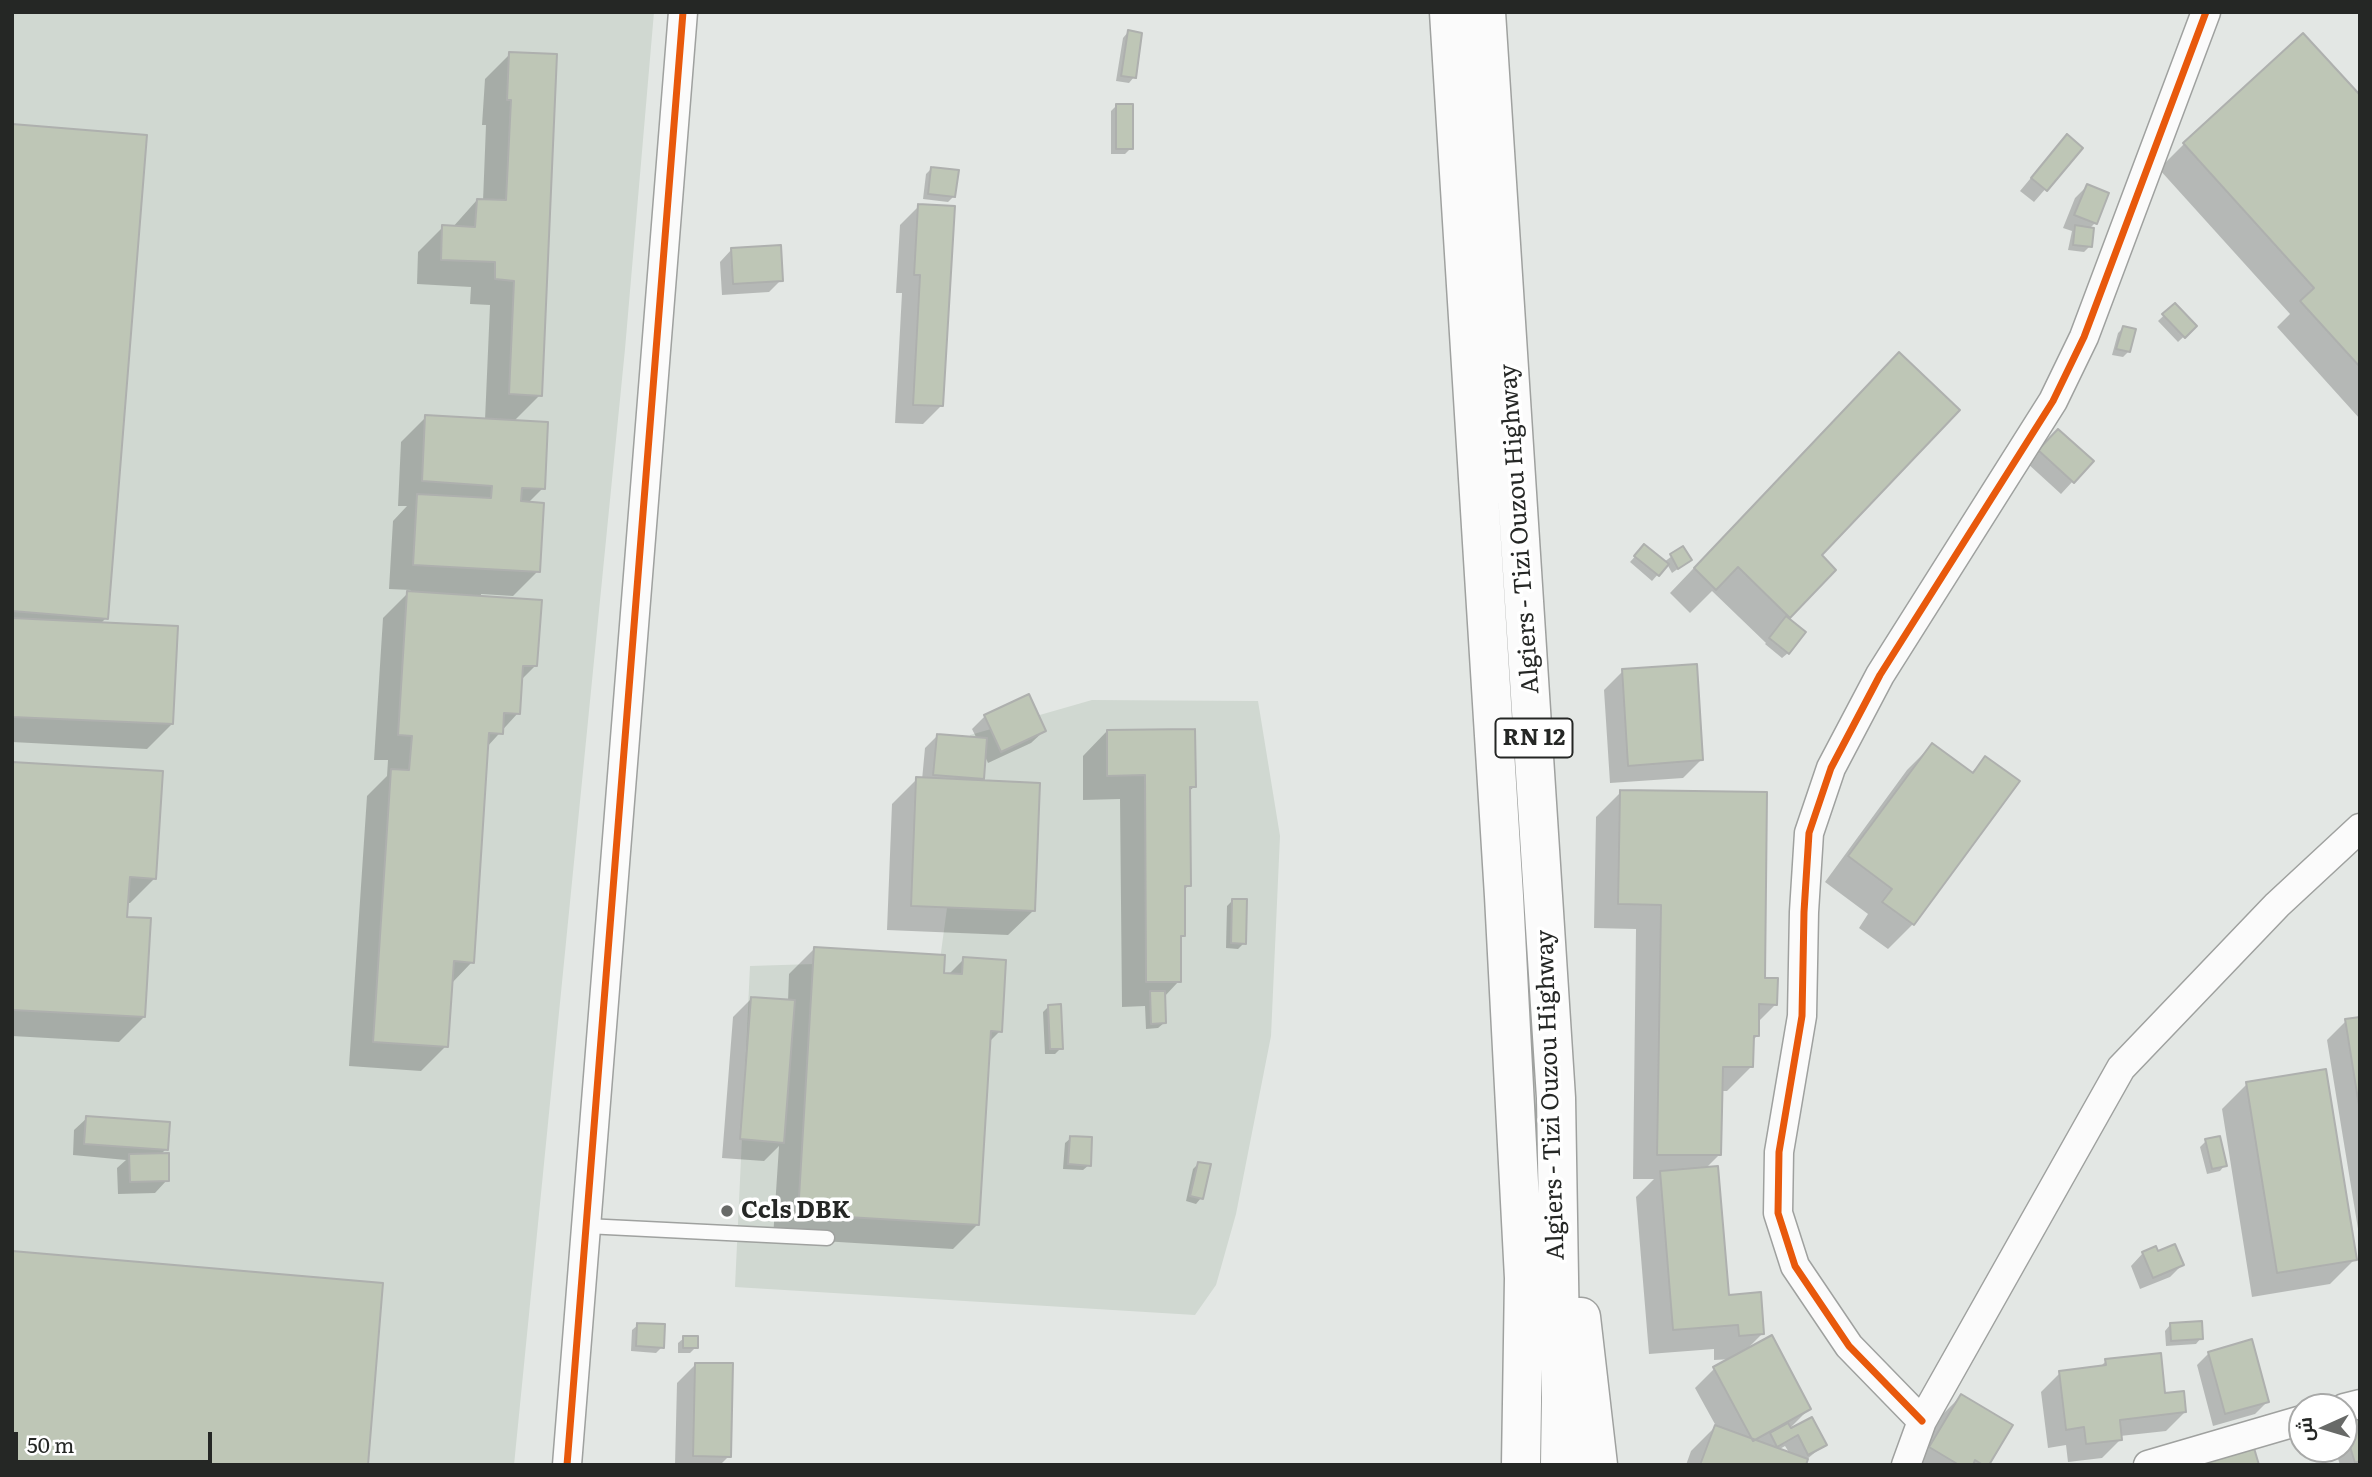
<!DOCTYPE html>
<meta charset="utf-8">
<style>
body{margin:0}
#map{position:relative;width:2372px;height:1477px;overflow:hidden;background:#e3e7e4;font-family:Literata,Cairo,serif}
canvas{display:block}
.frame{position:absolute;inset:0;border:14px solid #252725;pointer-events:none}
.north{position:absolute;left:2288px;top:1393px;width:70px;height:70px;box-sizing:border-box;background:#fff;border:2px solid #a8a9a8;border-radius:50%;rotate:266deg;font-size:19px;font-weight:700;line-height:28px;text-align:center;color:#252725}
.north::after{content:'';display:block;margin:auto;width:24px;height:32px;background:#686a68;clip-path:polygon(50% 0,100% 100%,50% 72%,0 100%)}
.scale{position:absolute;left:14px;top:1432px;width:198px;height:32px;box-sizing:border-box;border:4px solid #252725;border-top:0;padding-left:9px;font-size:21px;line-height:24px;white-space:nowrap;color:#252725;-webkit-text-stroke:5px #fff;paint-order:stroke}
</style>
<div id="map">
<canvas width="2372" height="1477"></canvas>
<div class="frame"></div>
<div class="north">ش</div>
<div class="scale">50 m</div>
</div>
<script>
const context = document.querySelector('canvas').getContext('2d');
context.lineJoin = 'round';
function fill(path, color) {
  context.fillStyle = color;
  context.fill(path, 'evenodd');
}
function shape(rows) {
  const path = new Path2D();
  for (const r of rows) {
    path.moveTo(r[0], r[1]);
    for (let i = 2; i < r.length; i += 2) path.lineTo(r[i], r[i + 1]);
  }
  return path;
}
function strokePath(path, color, width, dash) {
  context.strokeStyle = color;
  context.lineWidth = width;
  context.lineCap = dash ? 'butt' : 'round';
  context.setLineDash(dash || []);
  context.stroke(path);
}
function write(font, color, halo, rows, align = 'center') {
  context.font = font + ' Literata,serif';
  context.lineWidth = 7;
  context.setLineDash([]);
  context.textBaseline = 'middle';
  context.strokeStyle = halo;
  context.fillStyle = color;
  for (const [text, x, y, turn = 0] of rows) {
    context.save();
    context.translate(x, y);
    context.rotate((+turn || 0) * Math.PI / 180);
    context.textAlign = isNaN(turn) ? turn : align;
    if (halo) context.strokeText(text, 0, 0);
    context.fillText(text, 0, 0);
    context.restore();
  }
}
const built = shape([
 [12,12,654,12,625,349,514,1465,12,1465],
 [1092,700,1258,701,1280,836,1271,1036,1236,1214,1216,1285,1195,1315,735,1287,750,966,940,960,970,735]
]);
const shadow = shape([
 [1128,32,1134,77,1129,83,1116,81,1123,38],
 [510,54,540,395,513,422,543,488,527,504,538,571,513,596,481,594,481,598,535,666,521,680,518,713,486,748,472,962,451,984,446,1046,421,1071,349,1066,367,796,387,776,388,760,374,760,383,618,411,590,389,589,393,521,407,506,398,506,401,442,426,417,485,420,490,305,470,304,471,287,417,284,418,252,443,227,452,228,477,200,483,201,486,125,482,125,485,79],
 [2360,98,2360,419,2277,327,2290,314,2159,169,2184,144],
 [1117,105,1131,148,1125,154,1111,154,1111,111],
 [12,126,106,618,100,624,172,724,147,749,12,742],
 [2081,148,2034,202,2020,191,2055,149],
 [931,169,954,196,948,202,923,199,926,174],
 [2087,186,2107,194,2095,223,2089,229,2090,246,2084,252,2068,250,2072,231,2063,228,2075,198],
 [919,206,941,406,923,424,895,423,902,293,896,293,900,225],
 [732,249,781,280,769,292,722,295,720,262],
 [2175,305,2195,326,2178,342,2158,321],
 [2123,328,2128,352,2123,357,2112,355,2118,333],
 [1874,379,1819,555,1834,570,1787,619,1788,653,1782,658,1765,644,1766,643,1712,591,1690,613,1670,593],
 [2046,443,2073,481,2061,494,2027,463],
 [1683,548,1690,560,1672,573,1667,564,1652,581,1630,562,1639,552,1664,562],
 [1623,671,1701,760,1683,778,1610,783,1604,690],
 [985,716,1044,731,1031,743,988,763,984,754,982,778,979,782,1033,911,1008,935,887,930,892,804,917,779,922,780,925,748,937,736,977,739,972,729],
 [1107,731,1194,787,1188,792,1189,885,1183,891,1184,935,1179,939,1179,981,1164,997,1164,1023,1158,1028,1146,1029,1145,1006,1122,1007,1120,799,1083,800,1083,756],
 [1932,745,1970,774,1986,758,2017,782,1913,924,1888,949,1859,928,1868,914,1825,882,1907,770],
 [12,764,155,878,130,903,127,903,126,918,144,1017,119,1042,12,1036],
 [1621,792,1763,980,1776,1004,1757,1023,1757,1036,1752,1041,1752,1066,1727,1091,1720,1091,1719,1155,1705,1169,1727,1297,1763,1333,1746,1350,1809,1409,1786,1432,1811,1419,1825,1444,1806,1460,1804,1465,1686,1465,1691,1451,1716,1426,1695,1388,1714,1369,1732,1359,1714,1360,1714,1349,1649,1354,1636,1197,1654,1179,1633,1179,1636,929,1594,928,1596,817],
 [1785,1446,1790,1454,1778,1450],
 [1233,900,1244,943,1238,949,1226,948,1227,906],
 [814,949,948,975,964,959,1000,1031,988,1043,978,1224,953,1249,773,1238,779,1146,764,1161,722,1158,733,1017,752,998,788,1001,789,974],
 [1049,1006,1061,1048,1055,1054,1045,1054,1043,1012],
 [2360,1019,2360,1241,2327,1040,2346,1021],
 [2247,1084,2355,1259,2330,1284,2252,1297,2222,1109],
 [87,1118,166,1149,160,1155,167,1180,155,1193,118,1194,117,1168,126,1160,73,1155,74,1130],
 [1071,1138,1089,1165,1083,1170,1063,1169,1065,1143],
 [2206,1141,2225,1165,2220,1171,2207,1174,2200,1147],
 [1199,1163,1201,1198,1196,1204,1186,1201,1193,1169],
 [2143,1253,2157,1253,2182,1265,2170,1277,2140,1289,2131,1266],
 [638,1325,662,1347,656,1353,631,1351,632,1330],
 [2170,1325,2201,1338,2196,1344,2166,1346,2165,1331],
 [684,1338,696,1347,690,1353,678,1353,678,1343],
 [2209,1353,2267,1402,2255,1414,2213,1426,2197,1365],
 [2106,1361,2164,1395,2185,1412,2166,1431,2120,1436,2121,1439,2102,1458,2068,1462,2066,1445,2048,1448,2041,1392,2060,1373,2099,1368],
 [696,1364,729,1456,720,1465,675,1465,677,1383],
 [1961,1396,1987,1465,1913,1465,1943,1414],
 [2360,1415,2360,1465,2340,1465,2335,1449,2344,1449,2344,1420]
]);
const building = shape([
 [1128,30,1142,33,1136,78,1121,76,1128,30],
 [2303,33,2360,95,2360,367,2300,301,2314,288,2183,143,2303,33],
 [509,52,557,54,542,396,509,394,514,281,495,279,495,262,441,260,442,225,475,227,477,199,506,200,511,100,507,100,509,52],
 [1116,104,1133,104,1133,149,1116,149,1116,104],
 [12,124,147,135,108,619,12,611,12,124],
 [2067,134,2083,148,2047,191,2031,178,2067,134],
 [931,167,959,170,955,197,928,194,931,167],
 [2087,184,2109,193,2097,224,2074,215,2087,184],
 [918,204,955,206,943,406,913,405,920,275,914,275,918,204],
 [2075,225,2094,228,2092,247,2073,245,2075,225],
 [781,245,783,281,733,284,731,248,781,245],
 [2175,303,2197,326,2185,338,2162,314,2175,303],
 [2123,326,2136,329,2130,352,2116,349,2123,326],
 [1899,352,1960,410,1822,555,1836,570,1790,618,1738,567,1716,590,1694,568,1899,352],
 [425,415,548,422,545,489,522,488,521,501,544,503,540,572,413,565,417,494,491,498,492,486,422,481,425,415],
 [2058,429,2094,461,2074,483,2038,450,2058,429],
 [1644,544,1669,564,1659,576,1634,556,1644,544],
 [1683,546,1692,560,1678,569,1670,554,1683,546],
 [407,591,542,600,537,666,523,666,520,714,504,713,503,734,489,733,474,963,454,961,448,1047,373,1042,391,769,409,770,412,736,398,735,407,591],
 [1786,616,1806,632,1789,654,1769,638,1786,616],
 [12,618,178,626,173,724,12,717,12,618],
 [1697,664,1703,760,1628,766,1622,669,1697,664],
 [1029,694,1046,731,1001,752,984,715,1029,694],
 [1195,729,1196,787,1190,787,1191,886,1185,886,1185,936,1181,936,1181,982,1146,982,1145,775,1107,776,1107,730,1195,729],
 [937,734,987,738,984,779,933,775,937,734],
 [1932,743,1973,773,1985,756,2020,781,1914,925,1882,902,1892,889,1848,856,1932,743],
 [12,762,163,771,156,879,130,877,127,917,151,918,145,1017,12,1010,12,762],
 [916,777,1040,783,1035,911,911,906,916,777],
 [1620,790,1767,792,1765,978,1778,978,1777,1005,1759,1004,1759,1036,1754,1036,1753,1067,1723,1067,1721,1155,1657,1155,1661,905,1618,904,1620,790],
 [1232,899,1247,899,1246,944,1231,943,1232,899],
 [814,947,945,955,944,973,962,974,963,957,1006,960,1002,1032,991,1031,979,1225,798,1214,814,947],
 [1150,991,1165,991,1166,1023,1151,1024,1150,991],
 [751,997,795,1000,784,1143,740,1139,751,997],
 [1061,1004,1063,1049,1050,1049,1048,1005,1061,1004],
 [2360,1017,2360,1112,2345,1019,2360,1017],
 [2326,1069,2357,1260,2277,1273,2246,1082,2326,1069],
 [86,1116,170,1122,168,1150,84,1144,86,1116],
 [1070,1136,1092,1137,1091,1166,1068,1164,1070,1136],
 [2220,1136,2227,1166,2212,1169,2205,1139,2220,1136],
 [169,1153,169,1181,130,1182,129,1154,169,1153],
 [1198,1162,1211,1164,1203,1199,1190,1196,1198,1162],
 [1718,1166,1729,1295,1761,1292,1764,1334,1739,1336,1738,1325,1673,1330,1660,1171,1718,1166],
 [2175,1244,2184,1265,2153,1278,2142,1252,2156,1246,2158,1251,2175,1244],
 [12,1251,383,1283,368,1465,12,1465,12,1251],
 [2202,1321,2203,1339,2171,1341,2170,1323,2202,1321],
 [637,1323,665,1324,664,1348,636,1346,637,1323],
 [1772,1335,1811,1409,1753,1441,1713,1367,1772,1335],
 [683,1336,698,1336,698,1348,683,1348,683,1336],
 [2252,1339,2269,1402,2225,1414,2208,1352,2252,1339],
 [2161,1353,2165,1393,2184,1391,2186,1412,2120,1420,2122,1440,2086,1444,2084,1427,2066,1430,2059,1371,2106,1365,2105,1359,2161,1353],
 [695,1363,733,1363,731,1457,693,1456,695,1363],
 [1961,1394,2013,1425,1989,1465,1983,1465,1975,1460,1973,1465,1959,1465,1929,1447,1961,1394],
 [2360,1414,2360,1461,2355,1463,2344,1427,2344,1418,2360,1414],
 [1812,1417,1827,1445,1808,1455,1798,1435,1777,1447,1770,1433,1788,1423,1791,1428,1812,1417],
 [1715,1425,1808,1459,1806,1465,1700,1465,1715,1425],
 [2254,1448,2259,1465,2193,1465,2254,1448]
]);
const service = shape([
 [586,1226,827,1238]
]);
const minor = shape([
 [2344,1408,2360,1404],
 [1922,1421,1849,1346,1795,1266,1778,1213,1779,1152,1802,1016,1804,912,1809,833,1831,768,1880,675,2053,401,2084,337,2206,12],
 [567,1465,683,12],
 [1906,1465,1922,1421,2121,1068,2277,905,2360,828],
 [2148,1465,2302,1420]
]);
const trunk = shape([
 [1449,12,1504,896,1524,1278,1521,1465],
 [1486,12,1556,1098,1561,1397,1560,1465],
 [1581,1317,1598,1465]
]);
const cycleway = shape([
 [1922,1421,1849,1346,1795,1266,1778,1213,1779,1152,1802,1016,1804,912,1809,833,1831,768,1880,675,2053,401,2084,337,2206,12],
 [567,1465,683,12]
]);
const markers = [
 [727,1211,7,"#686a68"]
];
const shields = [
 [1534,738,77]
];
const shieldNames = [
 ["RN 12",1534,738]
];
const streetNames = [
 ["Algiers - Tizi Ouzou Highway",1520,529,-94],
 ["Algiers - Tizi Ouzou Highway",1551,1095,-92]
];
const poiNames = [
 ["Ccls DBK",741,1211]
];
fill(built, '#d0d8d1');
fill(shadow, '#0003');
fill(building, '#bec6b6');
strokePath(building, '#aeb0ae', 2);
strokePath(service, '#9fa19f', 17);
strokePath(minor, '#9fa19f', 31);
strokePath(trunk, '#9fa19f', 41);
strokePath(service, '#fbfbfb', 14);
strokePath(minor, '#fbfbfb', 28);
strokePath(trunk, '#fbfbfb', 38);
strokePath(cycleway, '#e8590c', 7);
for (const [x, y, r, color] of markers) {
  const dot = new Path2D();
  dot.arc(x, y, r, 0, 2 * Math.PI);
  context.fillStyle = color;
  context.fill(dot);
  strokePath(dot, '#fff', 2.5);
}
for (const [x, y, w] of shields) {
  const box = new Path2D();
  box.roundRect(x - w / 2, y - 19.5, w, 39, 5);
  context.fillStyle = '#fff';
  context.fill(box);
  strokePath(box, '#252725', 2);
}
write('bold 23px', '#252725', null, shieldNames);
write('24px', '#252725', '#fff', streetNames);
write('bold 24px', '#252725', '#fff', poiNames, 'left');
</script>
